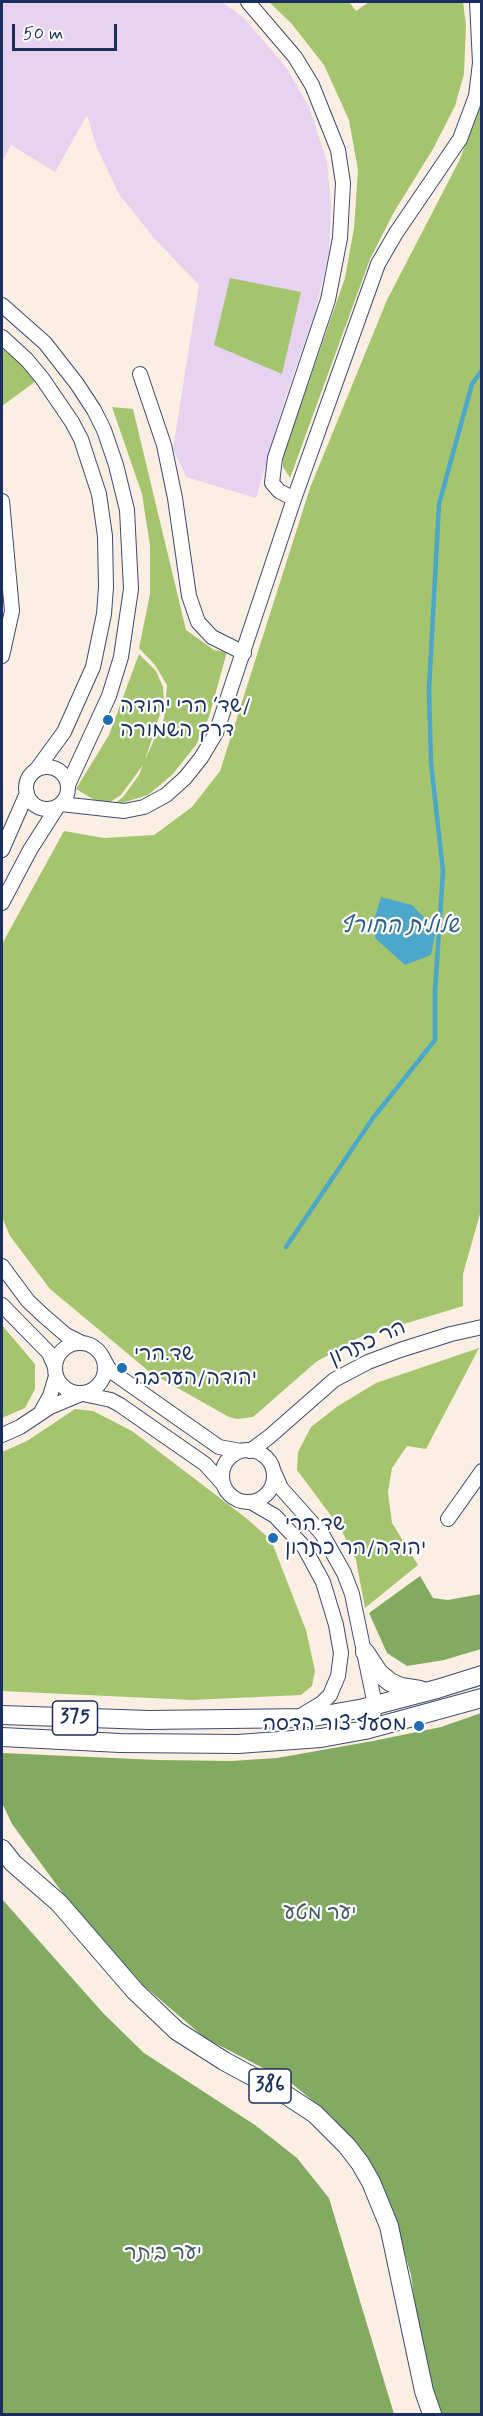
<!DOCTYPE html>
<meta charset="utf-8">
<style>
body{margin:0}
#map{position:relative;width:483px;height:2416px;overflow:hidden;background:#faefe2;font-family:Mynerve,sans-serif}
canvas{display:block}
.frame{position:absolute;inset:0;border:3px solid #1b2f5e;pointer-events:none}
.scale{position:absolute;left:12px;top:24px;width:105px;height:27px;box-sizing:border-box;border:3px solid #1b2f5e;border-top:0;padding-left:8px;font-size:18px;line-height:21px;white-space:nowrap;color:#1b2f5e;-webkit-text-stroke:4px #fff;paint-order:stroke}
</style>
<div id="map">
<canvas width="483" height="2416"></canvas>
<div class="frame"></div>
<div class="scale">50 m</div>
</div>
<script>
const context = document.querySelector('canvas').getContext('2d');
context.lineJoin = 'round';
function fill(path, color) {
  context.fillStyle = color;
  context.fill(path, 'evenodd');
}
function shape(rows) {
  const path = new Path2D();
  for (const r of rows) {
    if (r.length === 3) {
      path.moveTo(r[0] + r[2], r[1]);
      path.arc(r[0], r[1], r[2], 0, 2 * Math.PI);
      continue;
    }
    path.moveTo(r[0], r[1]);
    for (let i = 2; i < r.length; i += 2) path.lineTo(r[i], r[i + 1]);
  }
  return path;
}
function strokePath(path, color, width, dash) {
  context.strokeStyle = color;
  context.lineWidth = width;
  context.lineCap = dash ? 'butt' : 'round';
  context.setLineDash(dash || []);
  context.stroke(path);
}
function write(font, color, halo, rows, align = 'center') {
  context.font = font + ' Mynerve,"Playpen Sans Hebrew",sans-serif';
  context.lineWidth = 4.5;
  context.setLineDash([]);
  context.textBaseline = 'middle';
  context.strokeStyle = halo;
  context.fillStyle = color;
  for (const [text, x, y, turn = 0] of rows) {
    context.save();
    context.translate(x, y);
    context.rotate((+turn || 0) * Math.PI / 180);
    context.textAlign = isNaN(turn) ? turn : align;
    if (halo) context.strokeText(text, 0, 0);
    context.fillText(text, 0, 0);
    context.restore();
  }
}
const built = shape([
 [2,2,222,2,245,19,286,67,309,107,327,161,331,205,329,252,315,313,285,399,256,498,186,477,173,449,199,285,153,237,119,194,97,148,87,115,55,172,11,145,2,162]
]);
const green = shape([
 [269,2,349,2,356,11,369,2,463,2,466,25,464,74,455,106,433,149,394,212,370,259,290,478,283,467,283,456,345,278,354,228,358,170,349,120,324,65,291,23],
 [481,104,482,1207,463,1274,463,1306,358,1338,316,1362,253,1417,238,1419,229,1417,151,1373,50,1289,10,1236,2,1217,2,944,64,831,104,838,154,835,192,807,220,771,310,488,387,300,459,161],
 [230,278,301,292,282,374,214,345],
 [2,345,13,355,36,381,2,406],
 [112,407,133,409,186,630,214,650,227,652,209,717,196,745,172,775,148,795,112,806,123,797,139,775,143,765,121,795,110,802,98,802,76,789,109,735,139,654,156,671,163,687,164,702,145,760,164,718,167,685,155,665,139,648,150,594,150,546,142,494],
 [2,1325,35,1364,35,1389,25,1408,2,1418],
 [479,1348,426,1449,407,1446,392,1468,388,1492,392,1523,418,1565,365,1608,356,1560,341,1529,297,1470,298,1452,311,1427,338,1406,376,1383],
 [75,1409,93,1411,132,1431,246,1518,271,1540,306,1630,315,1671,312,1686,301,1695,192,1700,2,1691,2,1452,27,1441]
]);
const forest = shape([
 [420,1576,433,1598,448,1600,481,1594,481,1649,444,1660,407,1666,387,1653,369,1613],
 [481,1713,481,2414,438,2414,423,2367,411,2275,395,2220,375,2171,331,2116,290,2082,205,2038,143,1985,67,1899,12,1824,2,1803,2,1753,157,1760,231,1761,277,1758,373,1741,441,1727],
 [2,1899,103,2013,144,2053,255,2125,297,2158,329,2198,394,2414,2,2414]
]);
const water = shape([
 [381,897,412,905,436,930,431,955,405,965,376,939,372,927]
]);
const stream = shape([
 [286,1247,373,1118,435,1040,435,991,443,871,431,763,429,689,439,504,472,384,482,370]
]);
const minor = shape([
 [248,2,295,57,312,85,338,150,343,183,340,238,328,300,275,458,272,483,279,491,294,499],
 [2,305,45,343,77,384,94,410,104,430,116,465,127,510,131,589,121,657,109,696,68,785],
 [2,337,27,360,42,378,72,422,81,439,99,494,105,536,106,587,104,614,93,667,64,732,37,769],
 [140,374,164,445,175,498,189,596,198,622,212,637,244,653],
 [2,501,12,611,2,656],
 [47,788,21],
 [61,804,124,811,144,807,166,795,185,778,201,758,216,733,294,499,378,264,396,233,460,139,476,96,480,63,477,2],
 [2,850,27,793],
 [2,903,30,850,58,806],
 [2,1266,28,1301,44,1316,66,1335,82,1343],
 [2,1305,49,1353,55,1367],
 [80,1368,25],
 [102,1356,109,1369,115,1374,219,1447,241,1451],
 [83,1394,111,1400,120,1405,205,1464,223,1484],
 [41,1412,50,1396,56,1376],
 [2,1435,20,1427,50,1407,81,1394],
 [248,1476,26],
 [250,1451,269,1437,334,1380,368,1362,400,1350,451,1334,482,1327],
 [274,1472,281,1488,322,1534,344,1573,352,1594,375,1705,373,1716,365,1730],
 [251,1502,275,1516,304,1547,323,1582,336,1625,341,1653,338,1676,330,1695,322,1703,302,1715],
 [448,1519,482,1471]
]);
const major = shape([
 [365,1652,379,1673,390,1682,401,1687,420,1690],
 [2,1715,149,1720,308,1718,364,1708,437,1689,482,1675],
 [2,1737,120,1743,238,1744,321,1738,365,1730,482,1698],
 [2,1849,13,1863,59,1903,135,1991,177,2031,224,2061,283,2093,315,2114,347,2146,360,2163,371,2182,389,2226,424,2391,432,2414]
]);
const markers = [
 [108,720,6,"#1f6fb2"],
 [122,1368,6,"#1f6fb2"],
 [273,1538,6,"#1f6fb2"],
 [419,1726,6,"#1f6fb2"]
];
const shields = [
 [75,1718,45],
 [270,2086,42]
];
const shieldNames = [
 ["375",75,1718],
 ["386",270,2086]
];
const poiNames = [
 ["שד׳ הרי יהודה/",120,708],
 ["דרך השמורה",120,732],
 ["שד.הרי",134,1356],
 ["יהודה/הערבה",134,1380],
 ["שד.הרי",285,1526],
 ["יהודה/הר כתרון",285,1550],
 ["מסעף צור הדסה",407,1726,"right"]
];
const streetNames = [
 ["הר כתרון",368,1344,-24]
];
const parkNames = [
 ["יער מטע",320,1915],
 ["יער ביתר",163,2255]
];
const waterNames = [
 ["שלולית החורף",400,927]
];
fill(built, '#e7d2ef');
fill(green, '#a4c56e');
fill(forest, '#83aa61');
fill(water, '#4ca7ca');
strokePath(stream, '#4ca7ca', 4.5);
strokePath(minor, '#3c4c72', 16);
strokePath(major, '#3c4c72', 20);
strokePath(minor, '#fff', 14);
strokePath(major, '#fff', 18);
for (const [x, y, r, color] of markers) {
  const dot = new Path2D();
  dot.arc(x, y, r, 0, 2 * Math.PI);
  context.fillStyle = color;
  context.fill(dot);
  strokePath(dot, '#fff', 2);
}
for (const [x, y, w] of shields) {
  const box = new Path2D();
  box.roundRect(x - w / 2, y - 17, w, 34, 4.5);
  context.fillStyle = '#fff';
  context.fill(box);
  strokePath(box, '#1b2f5e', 1.5);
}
write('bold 20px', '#1b2f5e', null, shieldNames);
write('21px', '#1b2f5e', '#fff', poiNames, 'left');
write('21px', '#1b2f5e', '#fff', streetNames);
write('21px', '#445c63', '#fff', parkNames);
write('italic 22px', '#2f5f89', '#fff', waterNames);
</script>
